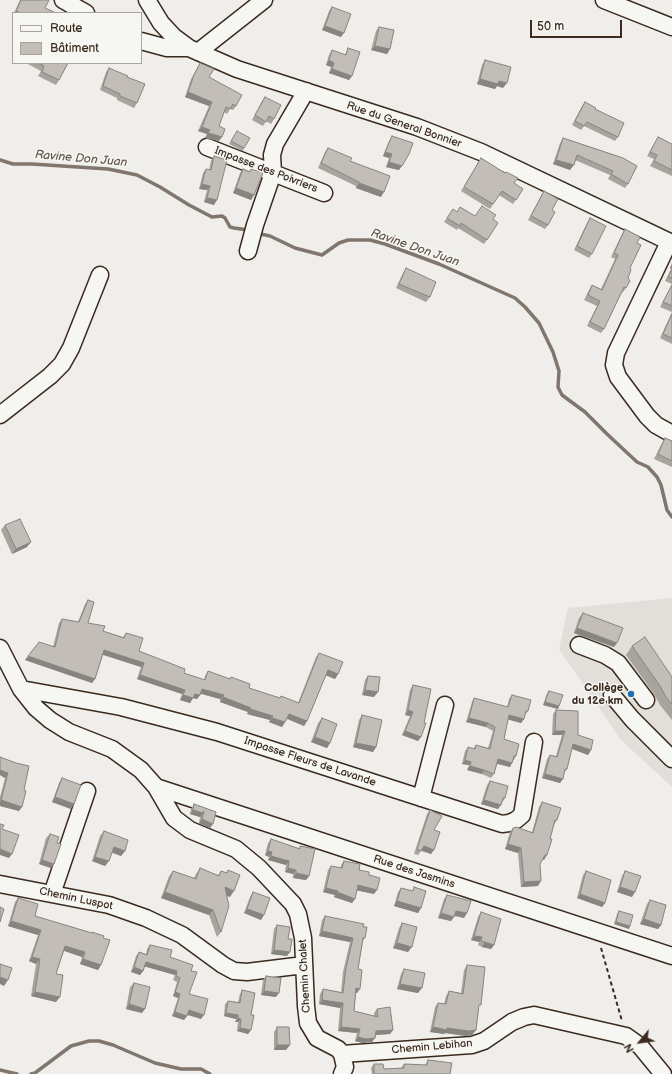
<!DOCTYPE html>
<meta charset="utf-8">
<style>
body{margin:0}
#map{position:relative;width:672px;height:1074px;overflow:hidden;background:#efeeea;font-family:"Balsamiq Sans",sans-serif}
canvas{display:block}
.legend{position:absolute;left:12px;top:12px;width:130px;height:52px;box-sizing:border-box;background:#f6f6f2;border:1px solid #aba49d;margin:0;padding:5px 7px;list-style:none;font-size:12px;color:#3b2a1e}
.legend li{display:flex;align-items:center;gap:8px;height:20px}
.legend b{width:20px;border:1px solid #aba49d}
.north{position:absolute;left:620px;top:1022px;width:40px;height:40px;-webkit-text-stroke:3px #f6f6f2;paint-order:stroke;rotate:241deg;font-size:11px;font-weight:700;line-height:16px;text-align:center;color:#3b2a1e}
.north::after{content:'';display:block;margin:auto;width:14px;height:18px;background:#3b2a1e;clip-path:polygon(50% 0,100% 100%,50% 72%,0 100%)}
.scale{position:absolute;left:530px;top:20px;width:92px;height:18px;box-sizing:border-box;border:2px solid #3b2a1e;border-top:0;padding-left:5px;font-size:12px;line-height:14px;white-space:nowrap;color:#3b2a1e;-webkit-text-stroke:3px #f6f6f2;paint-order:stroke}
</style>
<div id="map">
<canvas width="672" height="1074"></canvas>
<ul class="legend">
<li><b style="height:5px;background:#f6f6f2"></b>Route</li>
<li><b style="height:11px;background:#c2bdb7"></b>Bâtiment</li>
</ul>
<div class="north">N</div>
<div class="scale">50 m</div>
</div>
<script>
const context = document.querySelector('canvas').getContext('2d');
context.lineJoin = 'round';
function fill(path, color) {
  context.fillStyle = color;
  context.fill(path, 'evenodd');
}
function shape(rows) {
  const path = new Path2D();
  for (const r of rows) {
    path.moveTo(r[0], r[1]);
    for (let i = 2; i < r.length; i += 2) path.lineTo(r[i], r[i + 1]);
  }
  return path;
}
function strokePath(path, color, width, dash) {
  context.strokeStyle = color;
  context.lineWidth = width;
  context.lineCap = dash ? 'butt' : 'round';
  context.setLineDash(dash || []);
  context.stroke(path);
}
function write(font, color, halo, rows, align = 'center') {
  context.font = font + ' "Balsamiq Sans",sans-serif';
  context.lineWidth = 3;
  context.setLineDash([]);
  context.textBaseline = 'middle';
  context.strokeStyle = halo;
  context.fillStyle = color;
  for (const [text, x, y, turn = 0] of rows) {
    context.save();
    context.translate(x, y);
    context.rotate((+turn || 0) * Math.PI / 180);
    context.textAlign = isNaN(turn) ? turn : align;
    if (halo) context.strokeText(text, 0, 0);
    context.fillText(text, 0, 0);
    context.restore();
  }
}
const built = shape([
 [672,598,672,787,621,740,559,649,568,608]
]);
const stream = shape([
 [0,160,13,164,32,164,108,169,137,175,160,187,189,205,212,217,222,216,225,218,230,227,234,228,248,230],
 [256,233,270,236,295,248,322,255,339,243,348,240,370,240,385,244,439,264,515,298,525,307,539,323,553,352,559,371,558,387,562,395,585,412,607,434,637,462,648,467,657,477,661,485,667,510,672,517],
 [0,1070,17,1074],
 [31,1074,35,1073,71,1046,89,1041,99,1041,113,1045,155,1063,181,1069,201,1069,210,1074]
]);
const path = shape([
 [601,948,622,1021]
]);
const minor = shape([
 [63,0,86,13],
 [147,0,161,23,174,37,189,48,237,69,417,127,481,152,672,243],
 [604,0,672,27],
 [141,41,167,48,189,48],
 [198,52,264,0],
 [207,147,324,193],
 [669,242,616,353,614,365,618,377,647,416,656,425,672,434],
 [248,251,255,225,273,173,272,155,275,144,306,91],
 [0,415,50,376,62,364,71,348,100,275],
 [579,645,605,655,618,663,646,700],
 [0,648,21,689,36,708,50,720,69,732,112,749,141,770,156,787,174,818,190,830,236,849,259,868,293,904,298,914,303,938,306,1006,308,1023,317,1038,338,1049,342,1054,345,1067,342,1074],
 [21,689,121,707,217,732,502,824,509,823,516,820,522,815,534,742],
 [612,695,632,719,672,759],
 [156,787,672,956],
 [421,798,445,705],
 [0,884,109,905,146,918,182,935,223,965,234,971,247,972,304,965],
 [52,894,87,791],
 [342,1054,472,1045,484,1041,512,1022,524,1017,534,1015,626,1036,640,1046,663,1074]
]);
const wall = shape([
 [20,0,49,0,45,8,56,13,14,13],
 [332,7,341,37,322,30,329,11],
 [379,27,390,49,387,54,371,50,376,31],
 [348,48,352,76,349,80,329,73,331,67,326,65,329,55,332,50,345,55],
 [485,60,503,88,497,86,495,89,477,84,482,65],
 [26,63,68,63,59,80,56,85,38,76,41,71],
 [200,63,209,77,236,106,233,110,230,109,227,114,224,112,219,126,219,141,205,138,207,134,198,131,209,106,185,97,191,79],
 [109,68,127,77,137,103,134,108,117,100,117,98,100,90,106,72],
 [265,97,274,119,271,124,266,121,263,126,252,120,262,101],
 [585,102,595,109,618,137,615,141,584,126,581,130,572,125,582,106],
 [237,131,244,148,243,151,229,144],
 [392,136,399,170,386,167,389,158,383,156,389,141],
 [658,137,672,144,672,176,650,166,654,159,647,156,655,142],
 [563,138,623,158,628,184,625,188,608,179,610,175,575,160,570,170,553,164,560,143],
 [328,148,350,161,381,197,356,188,356,186,318,168,325,152],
 [214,156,214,205,204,202,207,190,199,189,203,173,206,169,209,170,211,161],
 [481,158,514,183,523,189,513,204,499,195,490,209,461,191],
 [243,169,250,171,251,169,254,195,251,200,233,193,240,173],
 [544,191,548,225,545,229,528,220,541,196],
 [453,209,457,212,475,216,493,219,498,223,484,244,458,228,457,230,444,222],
 [590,218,592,254,589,258,574,250,587,223],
 [625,229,637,243,630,268,626,288,623,292,622,292,604,329,601,333,587,326,597,306,584,300,589,290,592,285,601,289,615,259,611,257,622,234],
 [672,263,672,344,660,338,672,312,660,307,672,284,665,281,671,269,670,268],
 [406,268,430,297,426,302,396,288,403,273],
 [665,438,672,441,672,467,654,459,662,443],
 [5,525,27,547,12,554,1,530],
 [88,600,88,623,103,631,123,637,126,633,139,651,184,673,204,680,205,676,208,671,229,679,231,677,249,688,279,698,281,696,298,703,316,657,319,653,338,674,335,679,326,675,307,721,304,726,287,719,282,727,269,722,270,720,247,714,248,712,220,702,220,699,201,694,197,699,193,698,190,703,180,700,182,694,137,679,141,667,103,655,95,679,92,683,25,660,53,647,59,623,62,619,78,622,85,604],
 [583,613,614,647,574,633,579,618],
 [632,646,672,677,672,720,660,705,654,694,626,655],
 [368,676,374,697,362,695,365,680],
 [413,685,421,737,418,741,402,735,410,716,405,715,410,690],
 [549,691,559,706,558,709,543,705,547,693],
 [512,695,528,711,525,715,524,719,521,723,508,719,504,739,516,756,514,760,513,760,510,767,497,764,494,774,491,778,482,774,467,770,469,765,462,764,465,751,468,747,473,749,476,745,488,748,493,731,486,727,466,722,472,702,474,698,507,707,509,699],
 [556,710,591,750,588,755,572,749,567,769,564,773,560,783,542,778,547,759,550,755,556,756,562,735,552,735,553,714],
 [362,715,376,747,373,752,353,747,359,720],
 [322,718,330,743,327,748,311,742,318,723],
 [16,763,19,811,0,806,0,797,5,778,0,775],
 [62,778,71,809,52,802,59,783],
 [490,781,505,798,498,809,481,804,487,785],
 [542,802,557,820,554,825,544,860,543,859,540,864,538,886,521,887,518,853,505,849,510,832,513,828,532,832,539,807],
 [194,804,216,812,210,828,199,823,200,817,190,814,191,809],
 [430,810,434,830,431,854,421,851,418,855,414,854,427,814],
 [104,831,125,851,121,856,112,852,105,866,92,861,100,836],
 [50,834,57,843,54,864,51,868,39,864,46,838],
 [271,839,299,849,300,846,309,876,306,880,293,878,293,874,285,872,286,865,268,860,269,857,265,855,268,843],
 [344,861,369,875,374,894,357,890,352,903,334,897,335,895,323,892,328,870,331,866,341,868,341,865],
 [200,868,218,875,221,871,226,873,228,870,230,897,227,896,221,932,217,937,209,915,161,898,169,876,173,871,194,878,196,874],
 [586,871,605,903,602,907,577,898,583,875],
 [625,871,632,897,617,892,622,876],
 [414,887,421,908,418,913,394,906,398,892,401,888,412,891],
 [253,892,261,920,244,913,250,897],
 [447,895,464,918,454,916,451,921,438,918,444,899],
 [18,898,35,916,91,933,92,932,103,938,101,965,98,970,80,964,82,957,64,951,56,974,56,1002,31,996,36,964,29,961,38,935,8,926,15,902],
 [650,900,661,925,658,929,640,924,647,904],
 [619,911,630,926,629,929,614,924,617,914],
 [481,912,494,945,491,949,482,947,478,945,479,942,471,940,478,917],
 [325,916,363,927,365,938,363,941,358,969,357,993,356,993,354,1011,374,1016,374,1013,377,1009,393,1030,390,1034,376,1035,375,1038,372,1042,363,1043,355,1041,357,1033,338,1031,340,1008,319,1004,320,994,323,989,341,992,343,972,350,942,319,936,322,920],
 [402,923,408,952,393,948,399,928],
 [277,925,288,939,287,956,271,954,274,929],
 [150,945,191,971,189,994,201,1019,187,1015,184,1020,172,1016,178,998,173,996,177,982,173,980,175,975,144,966,143,971,140,975,131,972,136,956,139,952,146,954,147,949],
 [467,965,479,1008,476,1030,472,1035,466,1036,445,1033,444,1034,430,1032,435,1007,438,1003,444,1004,446,996,449,991,461,993,464,970],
 [404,969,418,993,397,989,401,974],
 [266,976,276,997,261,995,263,980],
 [134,983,142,1013,126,1009,130,987],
 [242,990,251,1015,251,1030,248,1034,237,1031,238,1022,235,1022,236,1019,224,1016,225,1004,228,1001,238,1002,240,994],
 [277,1027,286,1050,274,1050,274,1032],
 [428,1060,450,1074,372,1074,371,1068,374,1064,384,1069,401,1068,404,1064,425,1065]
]);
const shadedWall = shape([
 [325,26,344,33,341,37,322,30],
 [375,46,390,49,387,54,371,50],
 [329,60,334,63,331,67,326,65],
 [332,69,352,76,349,80,329,73],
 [480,79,499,81,507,83,503,88,497,86,495,89,477,84],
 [188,92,212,102,209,106,185,97],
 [202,127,210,130,207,134,198,131],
 [208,133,222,137,219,141,205,138],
 [385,152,392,154,389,158,383,156],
 [556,160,574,165,570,170,553,164],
 [389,162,402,166,399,170,386,167],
 [359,183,384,192,381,197,356,188],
 [202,184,210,186,207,190,199,189],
 [236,188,254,195,251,200,233,193],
 [207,198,217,200,214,205,204,202],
 [672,265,672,268,671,269,670,268],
 [31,542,27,547,12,554,16,549],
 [577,628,617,643,614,647,574,633],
 [104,650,144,663,141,667,101,654],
 [28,656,95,679,92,683,25,660],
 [328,670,338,674,335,679,325,675],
 [140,675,185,690,182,694,137,679],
 [202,689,224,695,220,699,199,693],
 [365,690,378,692,374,697,362,695],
 [195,694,200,695,197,699,192,698],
 [183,695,193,698,190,703,180,700],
 [223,697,251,708,248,712,220,702],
 [545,702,559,706,558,709,543,705],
 [250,709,273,716,270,720,247,714],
 [408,710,413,712,410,716,405,715],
 [289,714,307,721,304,726,286,718],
 [509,715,524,719,521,723,506,719],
 [272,718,285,722,282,727,269,722],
 [469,718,488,723,486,727,466,722],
 [405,731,421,737,418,741,402,735],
 [555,731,565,731,562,735,552,735],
 [315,737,330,743,327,748,311,742],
 [356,743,376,747,373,752,353,747],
 [573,744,591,750,588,755,570,748],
 [498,759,512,763,510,767,495,763],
 [465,760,471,762,469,765,462,764],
 [470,766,484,770,482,774,467,770],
 [0,770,8,773,5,778,0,775],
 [545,774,563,779,560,783,542,778],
 [55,797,74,804,71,809,52,802],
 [1,800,22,807,19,811,0,806,0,802],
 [484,800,501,805,498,809,481,804],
 [193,810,203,813,200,817,190,814],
 [202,819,213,824,210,828,199,823],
 [508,844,521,848,518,853,505,849],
 [424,846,434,850,431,854,421,850],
 [114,847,125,851,121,856,110,852],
 [0,849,12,854,9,858,0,855],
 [268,851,272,852,269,857,265,855],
 [545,855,547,855,544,860,542,859],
 [271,856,289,861,286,865,268,860],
 [95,857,109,861,105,866,92,861],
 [42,860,54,864,51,868,39,864],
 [288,868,296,870,293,874,285,872],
 [296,873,309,876,306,880,293,878],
 [541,881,538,886,521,887,524,882],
 [358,885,377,890,374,894,355,890],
 [225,887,234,891,230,897,221,893],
 [620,887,635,892,632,897,617,892],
 [326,888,338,891,335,895,323,892],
 [165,892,213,910,209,915,161,898],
 [337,892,355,899,352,903,334,897],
 [580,894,605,903,602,907,577,898],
 [397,901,421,908,418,913,394,906],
 [247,909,264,915,261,920,244,913],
 [456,911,467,913,464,918,453,915],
 [441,913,454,917,451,921,438,918],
 [644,919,661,925,658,929,640,924],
 [11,921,41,930,38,935,8,926],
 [616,922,630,926,629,929,614,924],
 [322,931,353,938,350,942,319,936],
 [474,936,482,937,479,942,471,940],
 [485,942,494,945,491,949,482,947],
 [397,943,412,947,408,952,393,948],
 [65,946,85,952,82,957,62,950],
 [274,950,290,952,287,956,271,954],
 [32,957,40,959,36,964,29,961],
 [83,959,101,965,98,970,80,964],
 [146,962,177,971,175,975,143,966],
 [134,967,143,971,140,975,131,972],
 [0,977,8,980,4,986,0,984],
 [400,984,422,988,418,993,397,989],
 [356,988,360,989,357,993,353,993],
 [264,991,279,993,276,997,261,995],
 [35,992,60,997,56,1002,31,996],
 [175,992,180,994,178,998,173,996],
 [322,1000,343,1003,340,1008,319,1004],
 [129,1004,145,1009,142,1013,126,1009],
 [189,1010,204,1015,201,1019,186,1014],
 [175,1012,187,1016,184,1020,172,1016],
 [226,1013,238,1015,236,1019,224,1016],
 [238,1018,241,1019,238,1022,235,1022],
 [341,1027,360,1029,357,1033,338,1031],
 [433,1027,447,1028,476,1030,472,1035,466,1036,445,1033,444,1034,430,1032],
 [240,1028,251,1030,248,1034,237,1031],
 [393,1030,390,1034,373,1035,376,1031],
 [358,1037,375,1038,372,1042,363,1043,355,1041],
 [277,1045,290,1045,286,1050,274,1050]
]);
const building = shape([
 [21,0,49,0,45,8,56,13,21,13,16,11,21,0],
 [332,7,351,14,344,33,325,26,332,7],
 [379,27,394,30,390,49,375,46,379,27],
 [348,48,360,52,352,76,332,69,334,63,329,60,332,50,346,55,348,48],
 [485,60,511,67,507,83,499,81,498,84,480,79,485,60],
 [38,63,68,63,59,80,42,72,44,66,38,63],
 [200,63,214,69,209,77,242,95,236,106,233,104,230,109,226,107,219,126,225,129,222,137,208,133,210,130,202,127,212,102,188,92,194,75,200,63],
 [109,68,128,76,127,77,145,84,137,103,120,96,120,94,103,86,109,68],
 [265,97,281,105,274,119,269,116,266,122,255,115,265,97],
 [585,102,596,108,595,109,624,123,618,137,587,122,584,126,575,121,585,102],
 [237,131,250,138,244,148,231,141,237,131],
 [392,136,413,143,409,154,402,166,389,162,392,154,385,152,392,136],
 [658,137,672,144,672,170,654,161,657,155,650,152,658,137],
 [563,138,623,158,637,166,628,184,611,174,613,171,577,155,574,165,556,160,563,138],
 [328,148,352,158,350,161,390,176,384,192,359,183,359,182,321,163,328,148],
 [214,156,227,160,217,200,207,198,210,186,202,184,206,169,211,170,214,156],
 [481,158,505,173,506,172,518,178,514,183,523,189,516,200,502,191,493,204,464,187,481,158],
 [243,169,250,172,251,169,263,173,254,195,236,188,243,169],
 [544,191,558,199,552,210,555,212,548,225,531,216,544,191],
 [482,206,496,215,493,219,498,223,487,240,461,223,460,226,447,218,453,209,457,212,460,207,475,216,482,206],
 [590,218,606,226,592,254,577,246,590,218],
 [625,229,640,237,637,243,641,245,630,268,631,270,628,278,630,281,626,288,624,287,604,329,590,322,600,301,588,295,592,285,602,290,618,255,614,253,625,229],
 [406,268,436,282,430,297,399,284,406,268],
 [672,270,672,278,668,277,672,270],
 [672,285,672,306,663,302,672,285],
 [672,314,672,338,663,334,672,314],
 [665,438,672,441,672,461,658,454,665,438],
 [20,519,31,542,16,549,5,525,20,519],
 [88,600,94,602,88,623,105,626,103,631,124,638,126,633,143,638,139,651,185,669,184,673,205,680,208,671,230,679,231,677,250,684,249,688,280,698,281,696,299,703,319,653,343,662,338,674,328,670,307,721,289,714,285,722,272,718,273,716,250,709,251,708,223,697,224,695,202,689,200,695,195,694,193,698,183,695,185,690,140,675,144,663,104,650,95,679,28,656,39,642,55,647,62,619,79,622,88,600],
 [583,613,623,628,617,643,577,628,583,613],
 [645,637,672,677,672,704,666,697,660,686,632,646,645,637],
 [368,676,380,677,378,692,365,690,368,676],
 [413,685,431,689,424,723,426,723,421,737,405,731,413,712,408,710,413,685],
 [549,691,563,695,559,706,545,702,549,691],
 [512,695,531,700,528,711,526,711,524,719,509,715,504,739,519,744,516,756,514,756,512,763,498,759,494,774,484,770,470,766,471,762,465,760,468,747,475,749,476,745,490,749,495,727,488,723,469,718,474,698,508,707,512,695],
 [556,710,578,711,578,735,593,740,591,750,573,744,567,769,565,769,563,779,545,774,550,755,557,757,565,731,555,731,556,710],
 [362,715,382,720,376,747,356,743,362,715],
 [322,718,337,724,330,743,315,737,322,718],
 [0,757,16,763,29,766,24,790,26,791,22,807,1,800,8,773,0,770,0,757],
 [62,778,81,785,74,804,55,797,62,778],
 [490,781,508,786,505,798,503,798,501,805,484,800,490,781],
 [542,802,561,808,557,820,555,820,550,839,552,839,547,855,545,855,540,864,541,881,524,882,521,848,508,844,513,828,516,827,533,833,542,802],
 [194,804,216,812,213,824,202,819,204,811,203,813,193,810,194,804],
 [430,810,442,816,434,830,440,832,434,850,424,846,421,851,417,849,430,810],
 [0,824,4,825,2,829,19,835,12,854,0,849,0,824],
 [104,831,128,840,125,851,114,847,109,861,95,857,104,831],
 [50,834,59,837,57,843,61,844,54,864,42,860,50,834],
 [271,839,300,849,300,846,315,849,309,876,296,873,296,870,288,868,289,861,271,856,272,852,268,851,271,839],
 [344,861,360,864,359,870,369,872,369,875,380,878,377,890,358,885,355,899,337,892,338,891,326,888,331,866,342,868,344,861],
 [200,868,219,876,221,871,227,873,228,870,240,875,234,891,225,887,229,906,221,932,213,910,165,892,173,871,196,879,200,868],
 [586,871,611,880,605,903,580,894,586,871],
 [625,871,641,876,635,892,620,887,625,871],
 [414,887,426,891,421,908,397,901,401,888,413,891,414,887],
 [253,892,270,898,264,915,247,909,253,892],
 [447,895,471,901,467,913,456,911,454,917,441,913,447,895],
 [18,898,38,904,35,916,92,933,92,932,104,936,103,938,110,940,101,965,83,959,85,952,65,946,56,974,63,975,60,997,35,992,40,959,32,957,41,930,11,921,18,898],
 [650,900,666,905,661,925,644,919,650,900],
 [0,907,4,909,0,922,0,907],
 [619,911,633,915,630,926,616,922,619,911],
 [481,912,501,919,494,945,485,942,481,941,482,937,474,936,481,912],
 [325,916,364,924,363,927,367,927,365,938,363,938,358,969,362,970,360,989,356,988,354,1011,378,1017,377,1009,390,1007,393,1030,376,1031,375,1038,366,1039,358,1037,360,1029,341,1027,343,1003,322,1000,323,989,343,993,346,968,353,938,322,931,325,916],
 [402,923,417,927,412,947,397,943,402,923],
 [277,925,290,927,288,939,292,939,290,952,274,950,277,925],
 [150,945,172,950,170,957,193,965,191,971,197,972,189,994,208,999,204,1015,189,1010,187,1016,175,1012,180,994,175,992,180,978,176,976,177,971,146,962,143,971,134,967,139,952,147,955,150,945],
 [0,964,12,968,8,980,0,977,0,964],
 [467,965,485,967,481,1005,479,1005,476,1030,469,1031,447,1028,447,1030,433,1027,438,1003,446,1004,449,991,463,994,467,965],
 [404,969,425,973,422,988,400,984,404,969],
 [266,976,281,978,279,993,264,991,266,976],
 [134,983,150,987,145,1009,129,1004,134,983],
 [242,990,255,993,251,1015,254,1015,251,1030,240,1028,241,1019,238,1018,238,1015,226,1013,228,1001,240,1003,242,990],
 [277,1027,289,1027,290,1045,277,1045,277,1027],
 [428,1060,452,1063,450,1074,374,1074,374,1064,383,1064,384,1069,404,1068,404,1064,427,1065,428,1060]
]);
const markers = [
 [631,694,4,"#1f6fb2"]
];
const streetNames = [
 ["Rue du General Bonnier",404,125,19],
 ["Impasse des Poivriers",266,170,21],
 ["Impasse Fleurs de Lavande",310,762,18],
 ["Rue des Jasmins",414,872,18],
 ["Chemin Luspot",76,899,12],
 ["Chemin Chalet",305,976,-93],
 ["Chemin Lebihan",432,1047,-5]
];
const poiNames = [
 ["Collège",623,688],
 ["du 12e km",623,701]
];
const waterNames = [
 ["Ravine Don Juan",81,159,5],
 ["Ravine Don Juan",415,248,19]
];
fill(built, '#e2dfdb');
strokePath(stream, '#81766d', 3.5);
strokePath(minor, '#3b2a1e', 19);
strokePath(path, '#3b2a1e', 2, [4, 3]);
strokePath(minor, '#f6f6f2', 16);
fill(wall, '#a7a39d');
fill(shadedWall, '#888480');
fill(building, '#c2bdb7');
strokePath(building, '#888480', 1);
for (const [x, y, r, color] of markers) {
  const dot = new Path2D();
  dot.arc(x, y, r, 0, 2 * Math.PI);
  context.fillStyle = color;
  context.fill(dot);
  strokePath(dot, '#f6f6f2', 1.5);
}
write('11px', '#3b2a1e', '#f6f6f2', streetNames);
write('bold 11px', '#3b2a1e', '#f6f6f2', poiNames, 'right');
write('italic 12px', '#64564c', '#f6f6f2', waterNames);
</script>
